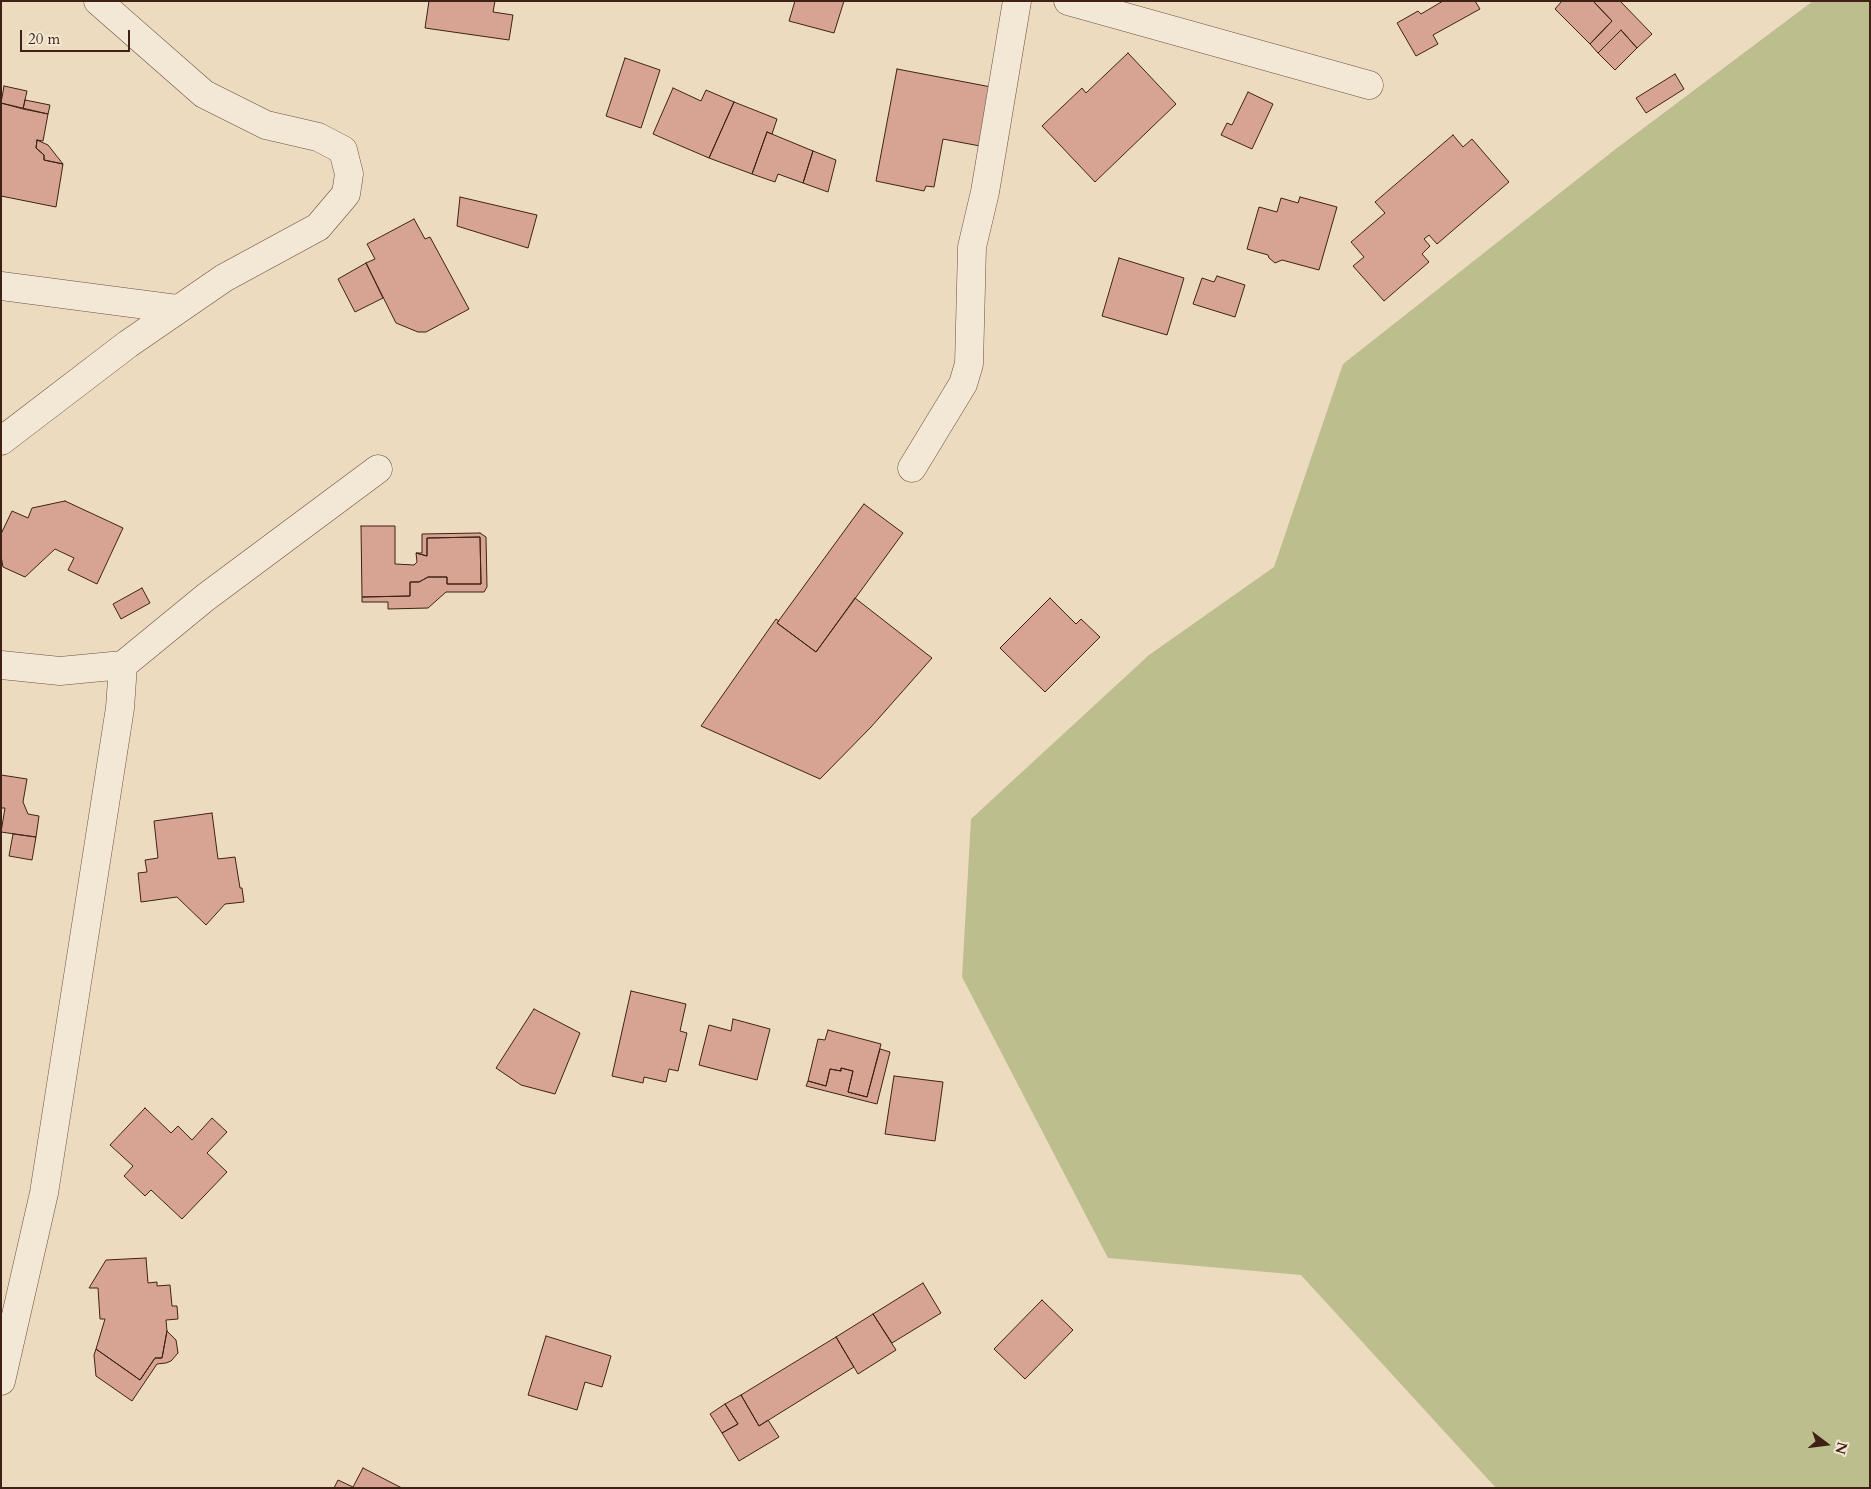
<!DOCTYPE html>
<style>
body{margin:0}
#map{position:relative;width:1871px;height:1489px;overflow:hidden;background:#ecdbbf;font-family:Cardo,serif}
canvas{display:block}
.frame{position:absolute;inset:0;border:2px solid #3f2215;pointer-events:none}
.north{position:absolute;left:1801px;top:1419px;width:50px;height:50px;-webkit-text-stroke:4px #f3e8d5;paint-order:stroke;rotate:105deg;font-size:14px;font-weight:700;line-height:20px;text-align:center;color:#3f2215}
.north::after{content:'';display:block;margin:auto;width:18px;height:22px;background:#3f2215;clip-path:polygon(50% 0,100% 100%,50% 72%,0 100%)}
.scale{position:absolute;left:20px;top:30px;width:110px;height:22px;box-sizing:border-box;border:2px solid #3f2215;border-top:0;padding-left:6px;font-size:15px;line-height:18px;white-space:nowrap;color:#3f2215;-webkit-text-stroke:4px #f3e8d5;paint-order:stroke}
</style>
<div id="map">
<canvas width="1871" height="1489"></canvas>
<div class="frame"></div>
<div class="north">N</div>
<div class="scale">20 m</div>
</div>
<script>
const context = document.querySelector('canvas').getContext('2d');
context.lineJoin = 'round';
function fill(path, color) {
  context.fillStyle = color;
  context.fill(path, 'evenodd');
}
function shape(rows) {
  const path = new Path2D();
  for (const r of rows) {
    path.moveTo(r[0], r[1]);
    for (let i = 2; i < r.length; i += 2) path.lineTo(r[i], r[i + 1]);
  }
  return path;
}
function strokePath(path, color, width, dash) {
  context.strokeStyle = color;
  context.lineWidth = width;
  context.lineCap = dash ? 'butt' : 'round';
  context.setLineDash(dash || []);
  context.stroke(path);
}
const green = shape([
 [1813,1,1870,1,1870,1488,1496,1488,1301,1275,1108,1258,962,977,971,819,1149,655,1274,567,1343,364,1617,148]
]);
const building = shape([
 [429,1,495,1,493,12,513,15,509,40,425,28,429,1],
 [795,1,844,1,834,33,789,21,795,1],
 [1443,1,1475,1,1480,9,1433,35,1438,44,1416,56,1397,23,1418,11,1421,14,1443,1],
 [1562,1,1593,1,1612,21,1590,44,1555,9,1562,1],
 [1593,1,1620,1,1652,34,1637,48,1621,30,1598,53,1590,44,1612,21,1593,1],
 [1621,30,1637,48,1615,70,1598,53,1621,30],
 [1128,53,1176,104,1095,182,1042,126,1082,88,1086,93,1128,53],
 [625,58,660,70,641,128,606,116,625,58],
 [897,69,991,87,980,146,943,139,934,187,926,186,924,191,876,181,897,69],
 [1675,74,1684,89,1646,113,1636,98,1675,74],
 [4,86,27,91,23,109,1,103,4,86],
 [673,88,701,101,706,90,734,102,709,158,653,134,673,88],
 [1248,92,1273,104,1252,149,1221,135,1227,123,1232,125,1248,92],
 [25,100,50,105,48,114,23,109,25,100],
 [734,102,777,119,772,134,767,132,752,174,709,158,734,102],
 [1,103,48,114,43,141,37,140,36,148,44,155,44,160,63,164,56,207,1,196,1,103],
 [767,132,813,151,803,183,778,174,775,182,752,174,767,132],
 [1453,135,1463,147,1472,139,1509,182,1437,244,1429,235,1424,239,1430,246,1422,254,1429,262,1384,301,1353,266,1364,257,1351,242,1385,213,1375,202,1453,135],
 [37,140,48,145,63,164,44,160,44,155,36,148,37,140],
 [813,151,836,160,828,192,803,183,813,151],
 [460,197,537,215,528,248,457,226,460,197],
 [1300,197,1337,207,1319,270,1282,260,1275,263,1269,258,1268,255,1247,249,1259,207,1277,212,1281,198,1298,203,1300,197],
 [414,219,425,239,430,237,469,309,426,332,418,332,396,323,366,263,375,259,367,244,414,219],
 [1119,258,1184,278,1167,335,1102,316,1119,258],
 [366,263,383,298,355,312,338,279,366,263],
 [1217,276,1245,285,1235,317,1193,304,1202,278,1214,282,1217,276],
 [65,501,123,528,97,584,68,570,74,558,55,549,25,577,3,567,1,556,1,534,12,511,28,518,32,508,65,501],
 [864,504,903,533,816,652,777,623,864,504],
 [361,526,395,526,395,564,414,565,417,562,416,553,427,556,427,538,480,537,481,584,447,584,447,577,428,577,419,582,410,582,410,596,362,597,361,526],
 [480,533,486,537,487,587,484,592,446,592,428,608,388,609,388,602,362,602,362,597,410,596,410,582,419,582,428,577,447,577,447,584,481,584,480,537,427,538,427,556,416,553,422,553,422,534,480,533],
 [142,588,150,603,121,619,113,604,142,588],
 [855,598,932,658,871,727,820,779,701,726,776,619,779,621,777,623,816,652,855,598],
 [1050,598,1076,624,1081,619,1100,637,1045,692,1000,648,1050,598],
 [1,775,27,779,23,802,28,814,39,816,36,837,1,832,5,808,1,808,1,775],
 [212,813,218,859,235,857,240,888,242,888,244,902,225,904,206,925,177,897,141,902,138,873,147,872,145,860,158,858,154,821,212,813],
 [13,834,36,837,32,860,9,856,13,834],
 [631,991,686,1004,680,1031,687,1033,678,1071,669,1069,666,1082,644,1077,643,1083,612,1076,631,991],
 [534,1009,580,1033,555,1094,521,1085,496,1068,534,1009],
 [733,1019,770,1029,757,1080,699,1065,709,1025,731,1031,733,1019],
 [828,1030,881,1044,867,1097,848,1092,853,1071,841,1068,841,1071,830,1069,826,1086,808,1081,818,1039,825,1040,828,1030],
 [880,1049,890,1052,877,1104,806,1086,808,1081,826,1086,830,1069,841,1071,841,1068,853,1071,848,1092,867,1097,880,1049],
 [894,1076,943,1082,935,1141,885,1134,894,1076],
 [145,1108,171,1133,178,1126,192,1140,212,1118,227,1132,207,1153,227,1172,182,1219,151,1190,145,1196,124,1176,133,1166,110,1145,145,1108],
 [146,1258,148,1283,157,1282,157,1286,170,1285,172,1306,177,1306,178,1319,166,1320,167,1331,162,1358,155,1358,140,1380,96,1349,105,1319,100,1319,98,1288,89,1288,106,1260,146,1258],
 [923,1283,941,1313,892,1343,873,1314,923,1283],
 [1042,1300,1073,1330,1025,1379,994,1349,1042,1300],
 [873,1314,896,1350,858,1374,836,1337,873,1314],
 [167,1331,176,1340,178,1353,171,1361,166,1363,157,1364,132,1401,96,1376,94,1355,96,1349,140,1380,155,1358,162,1358,167,1331],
 [546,1336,611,1356,602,1387,585,1382,577,1410,528,1395,546,1336],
 [836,1337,854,1367,759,1426,741,1395,836,1337],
 [741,1395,759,1426,768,1420,779,1437,739,1461,722,1433,738,1424,725,1404,741,1395],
 [725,1404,738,1424,722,1433,710,1414,725,1404],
 [363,1468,394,1484,402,1488,334,1488,338,1480,353,1487,363,1468]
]);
const minor = shape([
 [1068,1,1369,85],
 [1,286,177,309],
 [1,441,128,344,224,278,318,227,346,194,349,174,343,150,318,137,266,125,204,94,98,1],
 [912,468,963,384,969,364,972,247,985,192,1017,1],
 [1,665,60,671,123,665,120,708,44,1193,1,1381],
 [123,665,206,597,378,469]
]);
fill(green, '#bdbe8e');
fill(building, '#d7a494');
strokePath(building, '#3f2215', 1);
strokePath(minor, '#6a5040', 29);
strokePath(minor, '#f3e8d5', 28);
</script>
